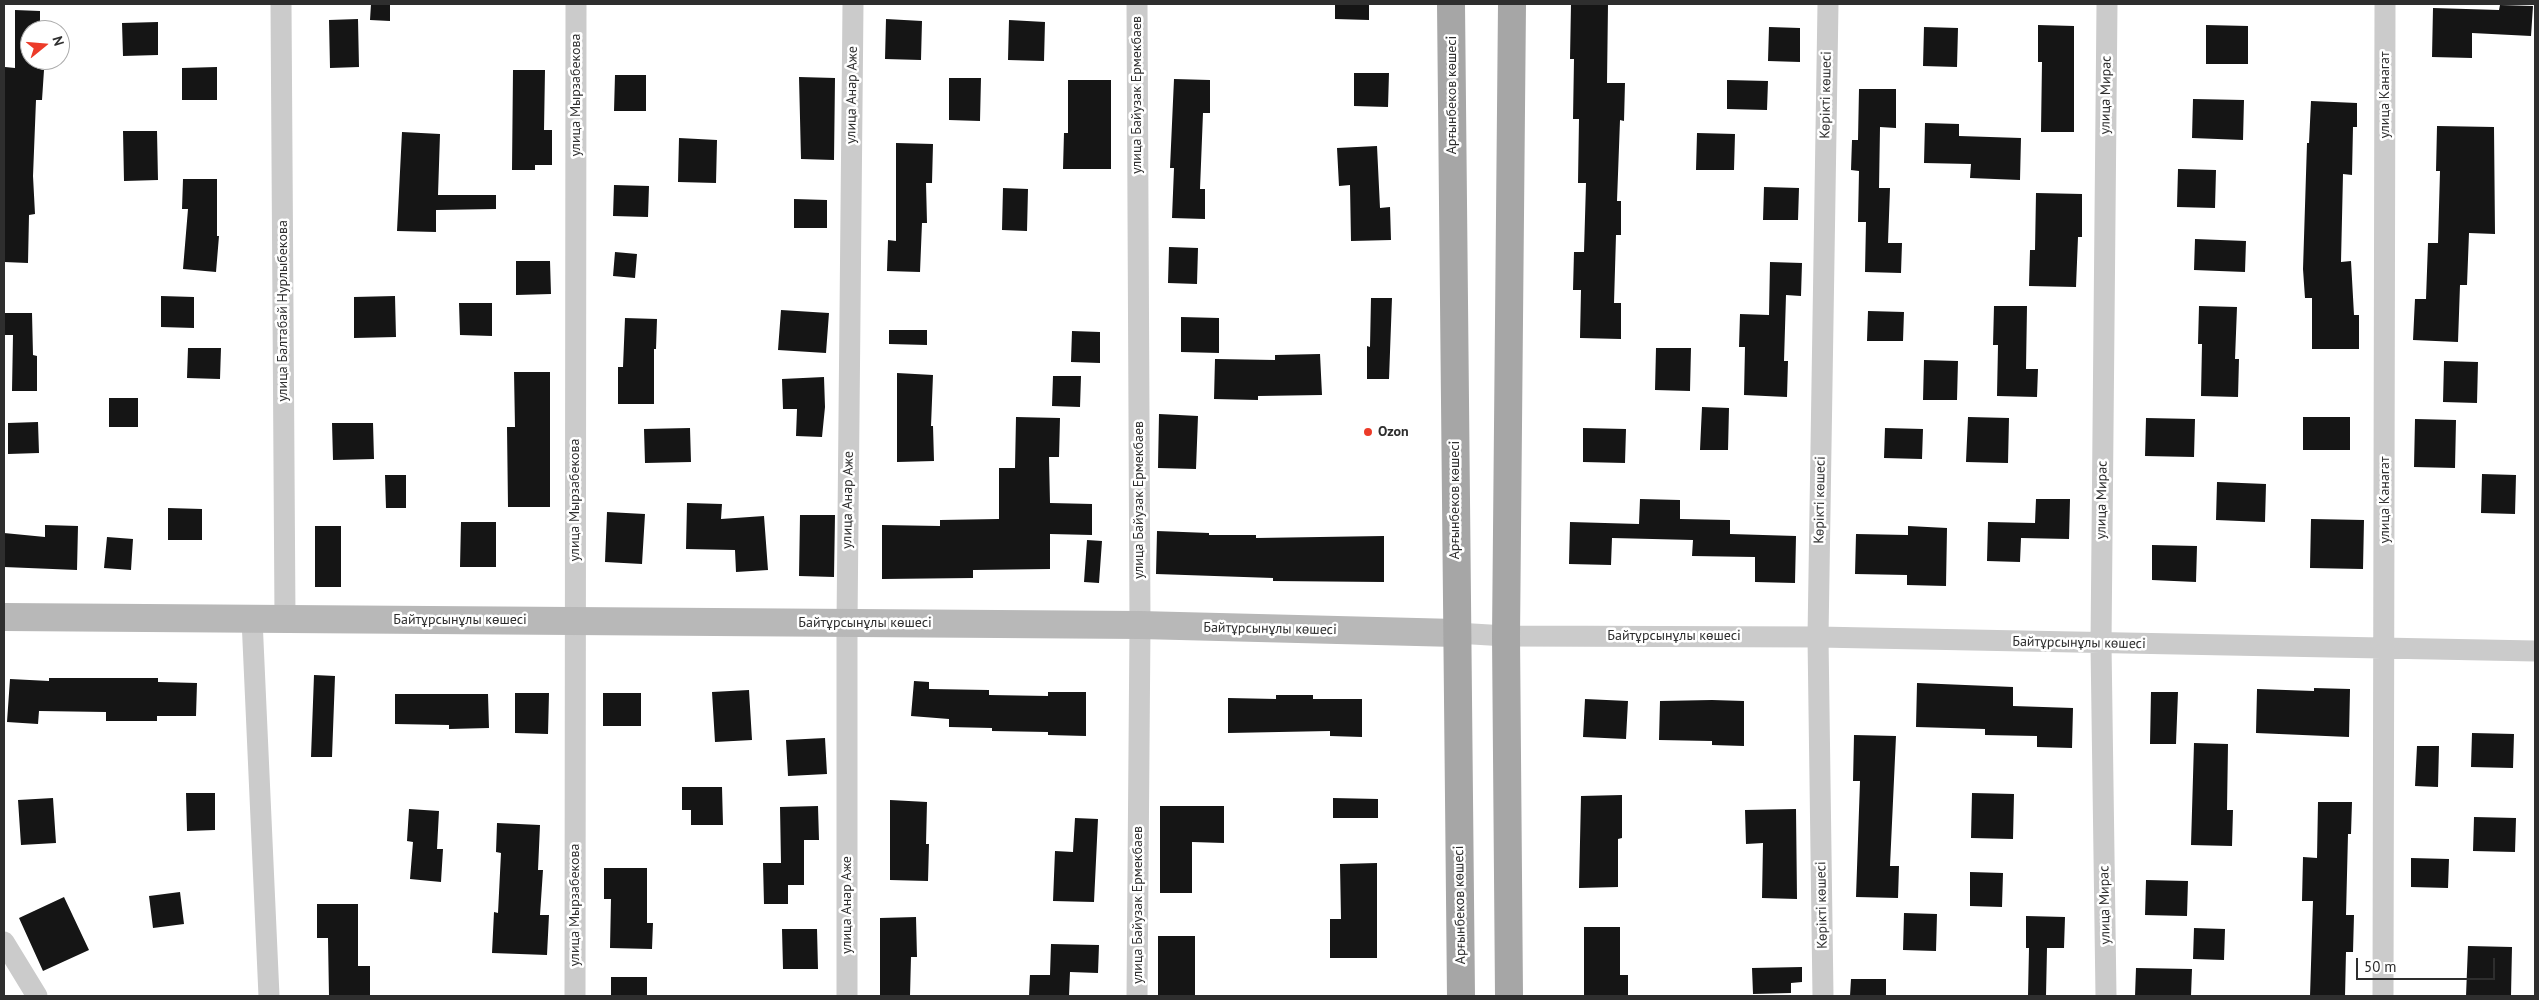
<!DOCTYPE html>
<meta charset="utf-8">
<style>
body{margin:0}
#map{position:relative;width:2539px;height:1000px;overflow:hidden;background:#fff;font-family:"PT Sans",sans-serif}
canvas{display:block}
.frame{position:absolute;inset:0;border:5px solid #2e2e2e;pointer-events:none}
.north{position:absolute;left:20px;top:20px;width:50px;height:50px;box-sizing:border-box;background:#fff;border:1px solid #ababab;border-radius:50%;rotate:73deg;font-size:14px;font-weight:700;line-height:20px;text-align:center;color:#2e2e2e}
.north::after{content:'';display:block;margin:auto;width:18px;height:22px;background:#ec3b29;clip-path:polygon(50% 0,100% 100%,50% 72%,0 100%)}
.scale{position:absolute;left:2356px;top:958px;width:139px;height:22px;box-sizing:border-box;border:2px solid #2e2e2e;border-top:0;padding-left:6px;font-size:15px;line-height:18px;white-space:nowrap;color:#2e2e2e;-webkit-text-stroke:4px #fff;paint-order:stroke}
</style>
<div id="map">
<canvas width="2539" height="1000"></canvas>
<div class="frame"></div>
<div class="north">N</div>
<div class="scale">50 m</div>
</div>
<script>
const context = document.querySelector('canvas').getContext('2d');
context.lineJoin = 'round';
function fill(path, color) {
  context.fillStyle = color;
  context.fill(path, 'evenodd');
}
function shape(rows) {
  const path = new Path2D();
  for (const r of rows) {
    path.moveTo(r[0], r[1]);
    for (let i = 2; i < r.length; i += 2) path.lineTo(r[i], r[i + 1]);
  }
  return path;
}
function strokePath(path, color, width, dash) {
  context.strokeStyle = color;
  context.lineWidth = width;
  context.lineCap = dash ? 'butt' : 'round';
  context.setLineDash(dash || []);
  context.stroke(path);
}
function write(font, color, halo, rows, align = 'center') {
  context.font = font + ' "PT Sans",sans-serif';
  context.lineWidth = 5;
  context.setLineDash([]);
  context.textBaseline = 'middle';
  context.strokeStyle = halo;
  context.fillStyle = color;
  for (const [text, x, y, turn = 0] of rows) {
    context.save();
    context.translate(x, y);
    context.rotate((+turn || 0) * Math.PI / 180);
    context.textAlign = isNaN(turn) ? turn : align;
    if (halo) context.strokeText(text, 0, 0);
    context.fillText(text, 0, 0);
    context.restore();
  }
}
const building = shape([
 [371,4,390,4,390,21,370,20],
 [1335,4,1369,4,1369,20,1335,19],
 [1571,4,1608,4,1607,83,1625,83,1624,121,1620,120,1617,201,1621,201,1621,235,1616,235,1614,303,1621,303,1621,339,1580,338,1581,290,1573,290,1574,252,1584,252,1586,183,1578,183,1579,119,1573,119,1574,59,1570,59],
 [2500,5,2533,6,2531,36,2472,33,2472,58,2432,57,2433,8,2499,10],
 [15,10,40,11,40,30,30,30,30,60,40,60,40,69,44,70,42,100,36,100,33,176,35,214,29,215,28,263,4,262,4,79,5,67,15,68],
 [358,19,359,67,330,68,329,20],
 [886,19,922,21,921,60,885,59],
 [1009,20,1045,22,1044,61,1008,60],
 [158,22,158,55,123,56,122,23],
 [2038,25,2074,26,2074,132,2041,132,2042,62,2038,62],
 [2206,25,2248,26,2248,64,2206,64],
 [1769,27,1800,28,1800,62,1768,61],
 [1924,27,1958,28,1957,67,1923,66],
 [217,67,217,100,182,100,182,68],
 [513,70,545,70,544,130,552,130,552,165,535,165,535,170,512,170],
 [1354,73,1389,73,1388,107,1354,106],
 [615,75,646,75,646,111,614,111],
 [799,77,835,78,834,160,801,159],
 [949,78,981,78,980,121,949,120],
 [1174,79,1210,80,1210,113,1203,113,1200,189,1205,189,1205,219,1172,218,1174,168,1170,168],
 [1068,80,1111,80,1111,169,1063,169,1064,133,1068,133],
 [1727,80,1768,81,1767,110,1727,109],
 [1859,89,1896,89,1896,128,1880,127,1879,188,1890,188,1888,243,1902,243,1901,273,1865,272,1866,222,1858,222,1859,171,1851,170,1852,140,1858,140],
 [2193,99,2244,100,2243,140,2192,138],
 [2311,101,2357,103,2357,127,2353,127,2352,175,2343,174,2341,262,2351,261,2354,315,2359,315,2359,349,2312,349,2312,298,2305,298,2303,269,2307,143,2309,143],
 [1925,123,1959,124,1959,136,2021,138,2020,180,1970,178,1971,164,1924,163],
 [2437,126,2494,127,2495,234,2469,233,2467,285,2460,285,2458,342,2413,340,2415,299,2426,299,2428,243,2438,243,2440,171,2436,171],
 [123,131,157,131,158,180,124,181],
 [402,132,440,134,438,195,496,195,496,209,436,210,436,232,397,231],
 [1697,133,1735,134,1734,170,1696,170],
 [679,138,717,140,716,183,678,182],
 [896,143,933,144,932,183,926,183,927,223,922,223,920,272,887,271,888,240,896,241],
 [1377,146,1380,208,1390,207,1391,240,1351,241,1350,185,1339,186,1337,148],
 [2178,169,2216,170,2215,208,2177,207],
 [183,179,217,179,217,236,219,236,216,272,183,269,188,209,182,209],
 [614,185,649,186,648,217,613,216],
 [1764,187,1799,188,1798,220,1763,220],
 [1003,188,1028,189,1027,231,1002,230],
 [2036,193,2082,194,2082,237,2078,237,2076,287,2029,286,2030,250,2035,250],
 [794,199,827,200,827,228,794,228],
 [2195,239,2246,241,2245,272,2194,270],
 [1169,247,1198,248,1197,284,1168,283],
 [615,252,637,254,635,278,613,276],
 [516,261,550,261,551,294,516,295],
 [1770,262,1802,263,1801,296,1786,295,1784,361,1788,361,1787,397,1744,395,1745,347,1739,347,1740,314,1769,315],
 [161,296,194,297,194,328,161,327],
 [395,296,396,337,354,338,354,297],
 [1371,298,1392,298,1389,379,1367,379,1367,346,1370,347],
 [459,303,492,303,492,336,460,335],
 [1994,306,2027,306,2026,369,2038,369,2037,397,1997,396,1998,345,1993,345],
 [2199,306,2237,307,2235,359,2239,359,2238,397,2201,396,2202,344,2198,344],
 [781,310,829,313,826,353,778,350],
 [1868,311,1904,312,1903,341,1867,341],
 [4,313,32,313,33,355,37,356,37,391,12,391,13,335,4,335],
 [1181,317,1219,318,1219,353,1181,352],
 [625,318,657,319,656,349,654,349,654,404,618,404,618,367,623,367],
 [889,330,927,330,927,345,889,344],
 [1072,331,1100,332,1100,363,1071,362],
 [188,348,221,348,220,379,187,378],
 [1656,348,1691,348,1690,391,1655,390],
 [1320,354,1322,395,1258,396,1258,400,1214,399,1215,359,1275,360,1275,355],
 [1924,360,1958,361,1957,400,1923,400],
 [2444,361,2478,362,2477,403,2443,402],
 [514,372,550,372,550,507,508,507,507,427,515,427],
 [897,373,933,375,931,426,933,426,934,461,897,462],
 [1053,376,1081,376,1080,407,1052,406],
 [824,377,825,407,822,437,796,436,797,409,783,409,782,379],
 [109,398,138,398,138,427,109,427],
 [1702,407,1729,408,1728,450,1700,450],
 [1159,414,1198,416,1196,469,1158,468],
 [1016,417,1060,418,1059,457,1049,457,1050,503,1092,504,1092,535,1050,534,1050,569,973,570,973,578,882,579,882,525,940,526,940,520,999,519,999,468,1015,468],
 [1968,417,2009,418,2008,463,1966,462],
 [2303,417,2350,417,2350,450,2303,450],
 [2146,418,2195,419,2194,457,2145,456],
 [2415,419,2456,420,2455,468,2414,467],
 [38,422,39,453,8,454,8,423],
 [332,423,373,423,374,459,333,460],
 [690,428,691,462,645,463,644,429],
 [1583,428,1626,429,1625,463,1583,462],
 [1885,428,1923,429,1922,459,1884,458],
 [2482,474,2516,475,2515,514,2481,513],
 [385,475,406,475,406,508,386,508],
 [2217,482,2266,484,2265,522,2216,520],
 [1640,499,1680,500,1680,519,1730,520,1730,534,1796,536,1795,583,1755,582,1755,557,1692,556,1693,540,1612,538,1611,565,1569,564,1570,522,1639,524],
 [2036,499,2070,499,2069,539,2021,538,2020,562,1987,561,1988,522,2035,523],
 [687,503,722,504,721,519,764,516,768,570,736,572,735,550,686,549],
 [168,508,202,509,202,540,168,540],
 [607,512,645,514,642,564,605,562],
 [800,515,835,515,834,577,799,576],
 [2311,519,2364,520,2363,569,2310,568],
 [461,522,496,522,496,567,460,567],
 [45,525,78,526,77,570,4,567,4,533,45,537],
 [315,526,341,526,341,587,315,587],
 [1908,526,1947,528,1946,586,1907,585,1907,575,1855,574,1856,534,1908,535],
 [1157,531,1209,533,1209,535,1256,535,1256,538,1384,536,1384,582,1273,581,1273,578,1156,574],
 [107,537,133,539,131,570,104,568],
 [1087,540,1102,541,1099,583,1084,582],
 [2152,545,2197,546,2196,582,2152,580],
 [314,675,335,676,332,757,311,757],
 [49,678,158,678,158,682,197,683,196,716,157,716,157,721,106,721,106,712,39,711,38,724,7,722,10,679,49,681],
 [914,681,929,682,929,689,989,690,989,695,1048,696,1048,692,1086,692,1086,736,1048,735,1048,732,992,731,992,728,949,727,949,719,911,716],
 [1917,683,2013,687,2013,706,2073,708,2072,748,2037,747,2037,736,1985,735,1985,729,1916,727],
 [2314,688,2350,689,2349,737,2256,733,2257,689,2314,691],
 [749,690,752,740,715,742,712,692],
 [2151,692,2178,692,2176,744,2150,744],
 [515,693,549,693,548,734,515,733],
 [603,693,641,693,641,726,603,726],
 [395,694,488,694,489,728,449,729,449,725,395,724],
 [1276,695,1313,695,1313,699,1362,699,1362,737,1330,736,1330,731,1228,733,1228,698,1276,699],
 [1585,699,1628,701,1626,739,1583,737],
 [1712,700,1744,701,1744,746,1712,745,1712,741,1659,740,1660,701],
 [2472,733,2514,734,2513,768,2471,767],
 [1854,735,1896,736,1890,866,1899,866,1898,898,1856,897,1860,781,1853,781],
 [825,738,827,774,788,776,786,740],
 [2194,743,2228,744,2227,810,2233,810,2232,846,2191,845],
 [2417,746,2439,746,2438,787,2415,786],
 [682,787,722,787,723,825,691,825,691,810,682,810],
 [186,793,215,793,215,830,187,831],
 [1972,793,2014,794,2013,839,1971,838],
 [1622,795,1622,838,1618,839,1618,887,1579,888,1581,796],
 [53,798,56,843,21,845,18,800],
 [1333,798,1378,799,1378,818,1333,818],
 [890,800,927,802,926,844,929,844,928,881,890,880],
 [2318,802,2352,802,2351,834,2348,834,2346,915,2354,915,2353,952,2346,952,2345,996,2310,996,2313,901,2302,901,2303,857,2317,858],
 [818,806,819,840,804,840,804,885,788,885,788,904,764,904,763,863,781,863,780,807],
 [1160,806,1224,806,1224,843,1192,842,1192,893,1160,893],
 [409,809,439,811,437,849,443,849,441,882,410,879,413,842,407,841],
 [1796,809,1797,899,1762,898,1763,843,1746,844,1745,810],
 [2474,817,2516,818,2515,852,2473,851],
 [1075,818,1098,819,1094,902,1053,901,1055,851,1073,852],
 [497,823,540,825,538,870,543,870,540,915,549,915,547,955,492,953,494,912,498,913,501,853,496,852],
 [2411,858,2449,859,2448,888,2411,887],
 [1377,863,1377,958,1330,958,1330,919,1341,919,1340,864],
 [604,868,647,868,647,923,653,923,652,949,610,948,611,899,604,899],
 [1970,872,2003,873,2002,907,1970,906],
 [2146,880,2188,881,2187,916,2145,915],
 [180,892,184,924,153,928,149,896],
 [64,897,89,950,43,971,19,918],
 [317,904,358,904,358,966,370,966,370,996,329,996,328,938,317,938],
 [1904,913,1937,914,1936,951,1903,950],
 [2026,916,2065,917,2064,948,2047,948,2046,996,2028,996,2029,948,2026,948],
 [916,917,917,957,911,957,910,996,880,996,880,918],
 [1584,927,1620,927,1620,975,1628,975,1628,996,1584,996],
 [2194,928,2225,929,2224,960,2193,959],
 [782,929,817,929,818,969,783,969],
 [1158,936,1195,936,1195,996,1158,996],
 [1051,944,1099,945,1098,973,1070,972,1069,996,1029,996,1030,975,1050,975],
 [2468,946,2512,947,2511,996,2466,996],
 [1802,967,1802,982,1791,983,1791,993,1753,994,1752,968],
 [2136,968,2192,969,2191,996,2135,996],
 [611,977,647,977,647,996,611,996],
 [1851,979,1886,979,1886,996,1850,996]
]);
const street = shape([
 [281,4,285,619],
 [1137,4,1140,625,1137,996],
 [252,619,269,996],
 [1456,633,1506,636,1818,637,2535,651],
 [4,942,37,996],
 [575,996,576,4],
 [847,996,847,623,853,4],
 [1823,996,1818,637,1828,4],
 [2106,996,2101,644,2107,4],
 [2383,996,2385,4]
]);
const secondary = shape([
 [4,617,1140,625,1456,633]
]);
const primary = shape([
 [1451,4,1461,996],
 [1509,996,1506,636,1512,4]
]);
const markers = [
 [1368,432,5,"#ec3b29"]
];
const streetNames = [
 ["улица Мырзабекова",576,95,-90],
 ["улица Анар Аже",852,95,-89],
 ["улица Байузак Ермекбаев",1137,95,-90],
 ["Арғынбеков көшесі",1452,95,-90],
 ["Көрікті көшесі",1826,95,-89],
 ["улица Мирас",2106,95,-89],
 ["улица Канагат",2385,95,-90],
 ["улица Балтабай Нурлыбекова",283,311,-90],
 ["улица Мырзабекова",575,500,-90],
 ["улица Анар Аже",848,500,-89],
 ["улица Байузак Ермекбаев",1139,500,-90],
 ["Арғынбеков көшесі",1455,500,-90],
 ["Көрікті көшесі",1820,500,-89],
 ["улица Мирас",2102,500,-89],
 ["улица Канагат",2385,500,-90],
 ["Байтұрсынұлы көшесі",460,620],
 ["Байтұрсынұлы көшесі",865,623],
 ["Байтұрсынұлы көшесі",1270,629,1],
 ["Байтұрсынұлы көшесі",1674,636],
 ["Байтұрсынұлы көшесі",2079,643,1],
 ["улица Мырзабекова",575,905,-90],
 ["улица Анар Аже",847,905,-90],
 ["улица Байузак Ермекбаев",1138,905,-90],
 ["Арғынбеков көшесі",1460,905,-91],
 ["Көрікті көшесі",1822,905,-91],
 ["улица Мирас",2105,905,-91]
];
const poiNames = [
 ["Ozon",1378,432]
];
fill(building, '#151515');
strokePath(street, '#cbcbcb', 21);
strokePath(secondary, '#b8b8b8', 28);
strokePath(primary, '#a6a6a6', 28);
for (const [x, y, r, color] of markers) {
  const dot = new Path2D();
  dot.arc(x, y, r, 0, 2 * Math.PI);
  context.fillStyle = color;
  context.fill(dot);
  strokePath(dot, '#fff', 2);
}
write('14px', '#2e2e2e', '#fff', streetNames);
write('bold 14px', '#2e2e2e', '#fff', poiNames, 'left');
</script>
